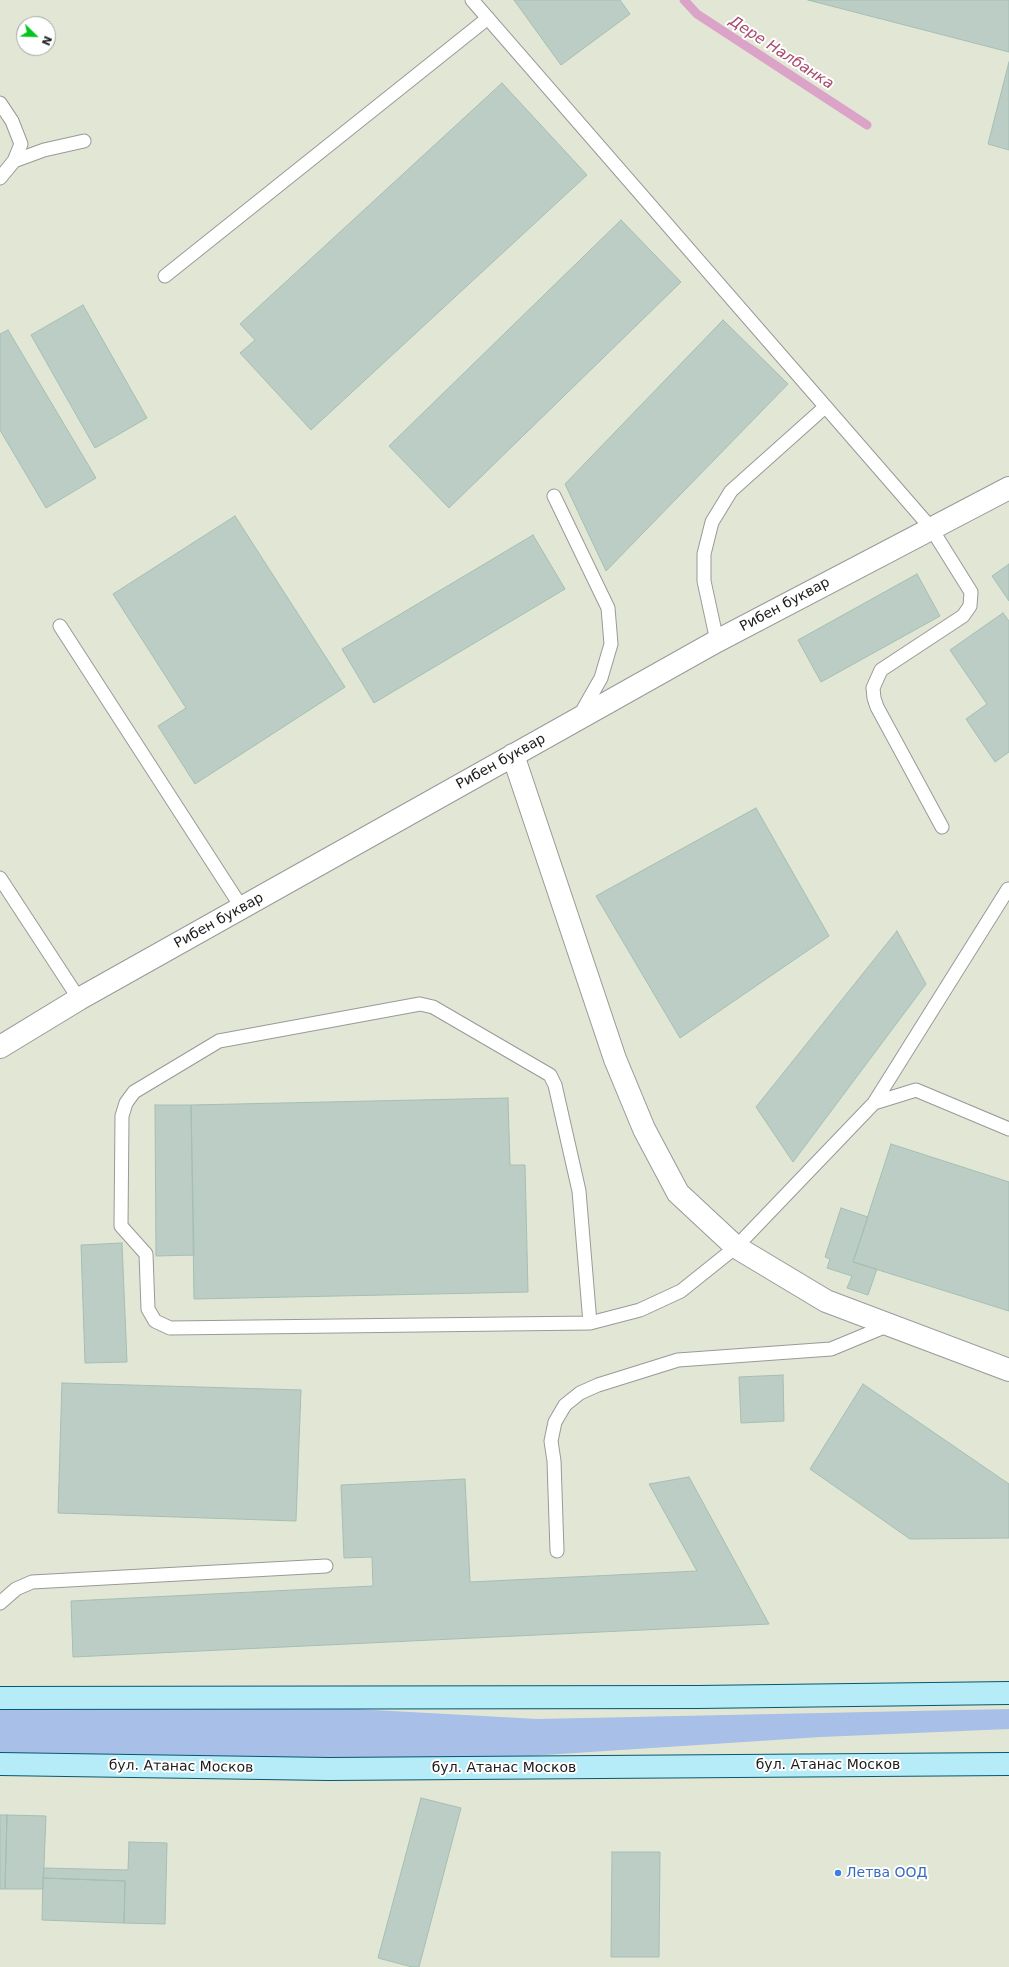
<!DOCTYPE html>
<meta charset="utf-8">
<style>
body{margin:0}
#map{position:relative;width:1009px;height:1967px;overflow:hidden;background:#e2eeeb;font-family:"DejaVu Sans",sans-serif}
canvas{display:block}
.north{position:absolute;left:16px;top:16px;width:40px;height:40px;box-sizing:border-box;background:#fff;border:1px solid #a4a4a4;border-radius:50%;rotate:113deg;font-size:11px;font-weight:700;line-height:16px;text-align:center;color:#1c1c1c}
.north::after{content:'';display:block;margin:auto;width:14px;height:18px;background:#03c51d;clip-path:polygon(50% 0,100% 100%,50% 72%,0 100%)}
</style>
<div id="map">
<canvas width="1009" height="1967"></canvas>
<div class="north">N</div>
</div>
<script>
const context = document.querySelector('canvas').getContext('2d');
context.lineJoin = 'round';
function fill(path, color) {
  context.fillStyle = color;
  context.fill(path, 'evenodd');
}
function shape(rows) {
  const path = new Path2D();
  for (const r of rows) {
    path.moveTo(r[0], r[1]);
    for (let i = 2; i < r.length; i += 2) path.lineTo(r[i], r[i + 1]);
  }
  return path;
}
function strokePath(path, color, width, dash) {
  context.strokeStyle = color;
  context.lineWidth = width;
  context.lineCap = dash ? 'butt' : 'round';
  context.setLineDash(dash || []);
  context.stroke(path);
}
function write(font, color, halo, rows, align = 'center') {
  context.font = font + ' "DejaVu Sans",sans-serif';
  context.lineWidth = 4;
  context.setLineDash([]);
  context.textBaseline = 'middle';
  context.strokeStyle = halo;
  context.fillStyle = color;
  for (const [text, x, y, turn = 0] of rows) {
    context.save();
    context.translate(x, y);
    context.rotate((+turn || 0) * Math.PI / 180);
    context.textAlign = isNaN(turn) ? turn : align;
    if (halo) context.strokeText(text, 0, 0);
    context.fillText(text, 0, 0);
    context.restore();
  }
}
const industrial = shape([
 [0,0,1009,0,1009,1967,0,1967],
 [24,24,48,24,48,48,24,48]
]);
const grass = shape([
 [0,1698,282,1705,538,1719,1009,1709,1009,1729,821,1737,329,1769,0,1764]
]);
const stream = shape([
 [684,0,697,14,867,125]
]);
const building = shape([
 [514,0,620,0,630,14,561,65,514,0],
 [808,0,1009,0,1009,52,808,0],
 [1009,62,1009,150,988,144,1009,62],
 [502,83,587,175,311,430,240,353,255,340,240,324,502,83],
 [621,220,681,282,449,508,389,446,621,220],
 [83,305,147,418,95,448,31,335,83,305],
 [723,320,788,384,606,571,565,484,723,320],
 [8,330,96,478,46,508,0,430,0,334,8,330],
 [235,516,345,687,195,784,158,726,186,708,113,594,235,516],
 [533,535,565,589,374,703,342,649,533,535],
 [1009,564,1009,601,992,576,1009,564],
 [917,574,940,616,821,682,798,640,917,574],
 [1003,613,1009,621,1009,752,995,762,966,719,987,704,950,650,1003,613],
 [756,808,829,936,680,1038,596,896,756,808],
 [897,931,926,984,793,1162,756,1107,897,931],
 [508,1098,510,1165,525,1165,528,1292,194,1299,191,1105,508,1098],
 [155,1105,191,1105,194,1255,156,1256,155,1105],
 [891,1144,1009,1182,1009,1311,853,1262,891,1144],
 [841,1208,868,1217,853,1262,877,1269,868,1295,847,1288,852,1276,827,1268,830,1259,825,1257,841,1208],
 [122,1243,127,1362,85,1363,81,1245,122,1243],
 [783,1375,784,1421,741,1423,739,1377,783,1375],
 [62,1383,301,1390,296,1521,58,1513,62,1383],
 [863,1384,1009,1484,1009,1538,910,1539,810,1469,863,1384],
 [689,1477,769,1624,73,1657,71,1601,373,1586,372,1557,344,1558,341,1485,465,1479,470,1582,697,1571,649,1484,689,1477],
 [421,1798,461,1808,419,1967,412,1967,378,1958,421,1798],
 [0,1815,7,1815,5,1889,0,1889,0,1815],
 [7,1815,46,1816,43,1889,5,1889,7,1815],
 [129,1842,167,1843,165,1924,124,1923,125,1881,43,1878,44,1868,128,1870,129,1842],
 [612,1852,660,1852,659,1957,611,1957,612,1852],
 [43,1878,125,1881,124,1923,42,1920,43,1878]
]);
const lane = shape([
 [472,0,931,528,971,592,970,606,963,616,881,670,873,688,874,698,877,707,942,827],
 [0,103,12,121,21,144,14,161],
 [0,178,14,161,44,150,84,141],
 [165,276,488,18],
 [554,496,608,608,611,644,601,678,580,715],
 [60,626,242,908],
 [717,641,704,581,704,554,712,522,731,491,825,407],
 [0,878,79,999],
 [874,1103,1008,889],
 [590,1323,579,1191,555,1085,550,1075,433,1007,420,1004,219,1041,134,1092,126,1103,122,1116,121,1226,146,1254,148,1309,155,1321,170,1328,590,1323,640,1310,681,1291,736,1247,874,1103,916,1090,1009,1129],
 [557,1551,554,1461,551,1441,555,1422,565,1405,580,1393,598,1385,678,1360,831,1349,889,1325],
 [0,1603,16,1589,32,1582,326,1566]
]);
const street = shape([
 [513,755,615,1059,644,1129,678,1193,736,1247,826,1301,1009,1370],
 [0,1047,79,999,717,641,1009,488]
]);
const secondary = shape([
 [0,1698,698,1697,1009,1693],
 [0,1764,329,1769,1009,1764]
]);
const markers = [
 [838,1873,4,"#3f7fe0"]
];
const streetNames = [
 ["Рибен буквар",785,605,-28],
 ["Рибен буквар",501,762,-29],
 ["Рибен буквар",219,921,-29],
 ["бул. Атанас Москов",828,1765],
 ["бул. Атанас Москов",181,1767,1],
 ["бул. Атанас Москов",504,1768]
];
const shopNames = [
 ["Летва ООД",846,1873]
];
const waterNames = [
 ["Дере Налбанка",781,53,33]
];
fill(industrial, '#e1e7d4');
fill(grass, '#a8bfe8');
strokePath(stream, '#dba3c7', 9);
fill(building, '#bccdc5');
strokePath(building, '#a5bfb4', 1);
strokePath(lane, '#999', 15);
strokePath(street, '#999', 24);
strokePath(secondary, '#065770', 24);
strokePath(lane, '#fff', 13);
strokePath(street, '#fff', 22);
strokePath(secondary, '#b5ecf8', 22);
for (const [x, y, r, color] of markers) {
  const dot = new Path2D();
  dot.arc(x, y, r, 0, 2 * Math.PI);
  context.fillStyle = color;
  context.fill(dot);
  strokePath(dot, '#fff', 1.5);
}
write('14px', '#1c1c1c', '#fff', streetNames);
write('14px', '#366cbe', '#fff', shopNames, 'left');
write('italic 15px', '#aa4b6e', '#fff', waterNames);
</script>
